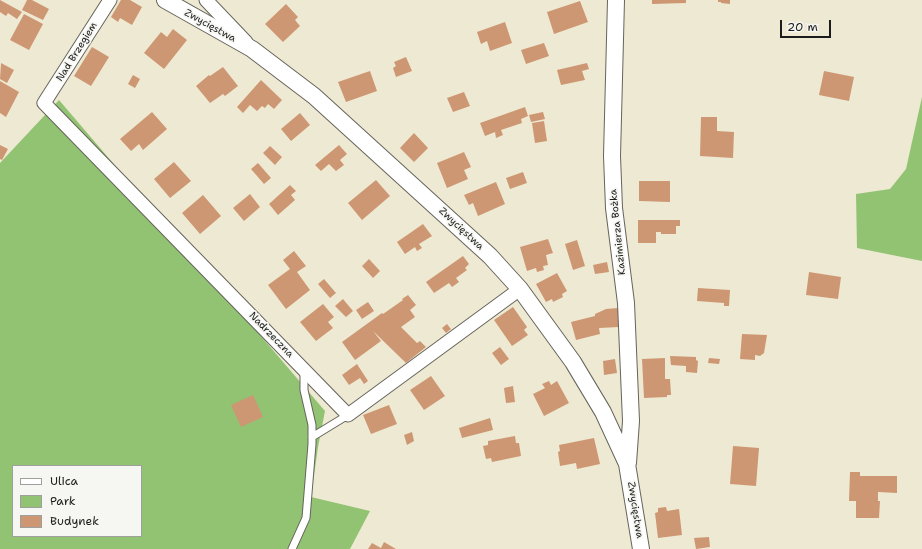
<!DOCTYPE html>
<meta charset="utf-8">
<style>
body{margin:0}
#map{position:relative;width:922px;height:549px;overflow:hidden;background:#eee9d2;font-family:"Shantell Sans",sans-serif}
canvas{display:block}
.legend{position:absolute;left:12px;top:465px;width:130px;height:72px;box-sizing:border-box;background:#f6f6f2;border:1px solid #9f9f9c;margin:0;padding:5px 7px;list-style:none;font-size:12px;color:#1c1c1c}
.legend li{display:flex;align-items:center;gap:8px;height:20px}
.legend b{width:20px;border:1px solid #9f9f9c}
.scale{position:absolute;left:780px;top:20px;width:51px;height:18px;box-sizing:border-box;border:2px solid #1c1c1c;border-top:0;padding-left:5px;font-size:12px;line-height:14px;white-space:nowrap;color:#1c1c1c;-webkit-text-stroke:3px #f6f6f2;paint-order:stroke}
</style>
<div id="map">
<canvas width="922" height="549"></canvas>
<ul class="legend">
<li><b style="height:5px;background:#fff"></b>Ulica</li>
<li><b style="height:11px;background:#92c372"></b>Park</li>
<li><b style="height:11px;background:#ce9773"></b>Budynek</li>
</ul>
<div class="scale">20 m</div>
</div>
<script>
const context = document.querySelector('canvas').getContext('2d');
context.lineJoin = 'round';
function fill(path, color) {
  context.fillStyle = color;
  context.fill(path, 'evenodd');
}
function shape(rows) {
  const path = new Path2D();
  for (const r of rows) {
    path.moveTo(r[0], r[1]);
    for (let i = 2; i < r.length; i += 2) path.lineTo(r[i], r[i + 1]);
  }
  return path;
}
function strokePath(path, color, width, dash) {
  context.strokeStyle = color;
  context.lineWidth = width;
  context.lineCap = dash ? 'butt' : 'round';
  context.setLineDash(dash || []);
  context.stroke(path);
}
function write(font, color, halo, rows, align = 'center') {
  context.font = font + ' "Shantell Sans",sans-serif';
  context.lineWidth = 3.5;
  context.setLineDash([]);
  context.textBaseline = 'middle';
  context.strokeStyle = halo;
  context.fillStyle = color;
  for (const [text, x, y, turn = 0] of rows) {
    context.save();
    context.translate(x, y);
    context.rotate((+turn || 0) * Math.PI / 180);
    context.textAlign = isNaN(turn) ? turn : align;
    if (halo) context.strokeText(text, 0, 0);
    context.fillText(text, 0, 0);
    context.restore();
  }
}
const green = shape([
 [922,97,922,261,857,248,856,194,890,189,906,169],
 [59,100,325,411,318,447,311,497,370,511,350,549,0,549,0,163],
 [13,466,141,466,141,536,13,536]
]);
const building = shape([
 [0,0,22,12,17,19,8,13,6,16,0,12],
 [27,0,32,0,49,9,43,20,22,10],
 [121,0,130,0,142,7,132,25,120,18,118,22,111,17],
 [652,0,686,0,686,3,652,4],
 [718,0,730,0,730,4,721,3,721,2,718,2],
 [580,1,588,22,554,34,547,12],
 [286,4,298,17,295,20,300,26,283,42,265,24],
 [24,14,43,24,29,50,10,40],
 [505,22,512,43,490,51,487,41,481,44,477,32],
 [173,29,187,40,164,69,144,53,161,32,167,37],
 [544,43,549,56,526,64,521,50],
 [92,47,109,57,91,86,74,76],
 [406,57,412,71,396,77,393,68,396,66,394,62],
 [1,63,14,70,7,83,0,79],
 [587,63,589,69,582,71,585,80,561,85,557,70],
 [223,67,238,86,225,96,223,94,210,103,196,86,209,75,210,76],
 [370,71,377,91,346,102,338,82],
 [824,71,854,77,849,101,819,95],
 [133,75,140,79,135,88,128,84],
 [261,80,282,100,274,109,268,104,265,108,262,106,257,111,250,105,243,113,237,107],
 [0,81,19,92,6,117,0,113],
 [464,92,470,106,453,112,447,98],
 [525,107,528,116,521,119,522,123,501,130,503,135,496,138,495,132,485,136,480,123],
 [152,112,167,129,143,150,139,144,131,151,120,139],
 [543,112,545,119,531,122,529,115],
 [300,113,310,125,291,141,281,129],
 [701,117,717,117,717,131,734,132,733,158,700,156],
 [544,121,547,141,535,143,532,123],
 [414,133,428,148,414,162,400,148],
 [0,145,8,149,2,160,0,159],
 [339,145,347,154,340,160,344,165,336,171,329,164,321,171,315,165],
 [270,146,282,157,275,165,263,153],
 [464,152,471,167,464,170,468,179,447,188,437,163],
 [174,162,191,181,170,198,154,179],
 [258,163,271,178,264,184,251,169],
 [523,172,527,183,510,189,506,178],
 [376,180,390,196,362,220,348,203],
 [639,181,670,181,670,202,639,201],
 [496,182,505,204,478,216,473,203,469,205,464,195],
 [290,185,296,191,291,195,295,200,278,215,269,204],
 [250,194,260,207,244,221,233,208],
 [203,195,221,216,200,234,182,213],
 [638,220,680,220,680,226,676,226,676,234,661,234,661,232,656,232,656,243,638,243],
 [423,224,432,236,419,244,422,248,417,251,415,247,405,254,397,242],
 [548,239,553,253,546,255,548,265,543,266,544,270,537,272,536,268,527,271,520,247],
 [577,240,585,266,573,270,565,244],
 [294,251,306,266,297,272,310,290,286,309,268,285,290,269,283,260],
 [463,256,469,264,465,268,467,270,456,278,459,282,452,287,449,283,434,293,426,282],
 [369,259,380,271,373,278,362,266],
 [607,262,609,272,595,274,593,265],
 [809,272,841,277,838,299,806,295],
 [557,273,567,291,562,294,563,297,553,302,552,299,546,302,536,284],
 [324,279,336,293,330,298,318,284],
 [698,288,730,290,729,306,724,306,724,303,697,301],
 [408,295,416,305,410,310,415,317,401,327,417,343,420,341,426,347,406,363,373,331,381,341,355,360,342,342,382,313,383,314,403,300,402,299],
 [343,299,353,311,346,317,335,306],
 [368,302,374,311,362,319,356,310],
 [323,304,334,317,328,322,333,328,316,341,300,322],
 [513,307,527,327,524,330,528,335,512,346,494,320],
 [618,308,619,327,599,328,600,334,576,340,571,322,595,316,595,314,606,309],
 [447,324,451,329,446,333,442,328],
 [742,334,767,335,764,353,760,356,755,355,755,360,740,359],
 [500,347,509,359,501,365,492,353],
 [670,356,696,357,696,360,698,361,697,373,686,372,686,366,671,365],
 [665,358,665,379,670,379,671,395,667,395,667,397,644,398,642,359],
 [709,358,720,359,719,364,708,363],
 [615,359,617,373,604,375,603,361],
 [357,364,368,381,364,384,360,378,349,385,342,375],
 [431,376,445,396,424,410,410,390],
 [549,381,551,385,557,381,569,403,544,416,533,394,545,388,542,384],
 [513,386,515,402,506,403,504,388],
 [253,395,263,417,241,427,231,405],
 [389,405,397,424,371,434,363,415],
 [490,418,493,430,462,438,459,428],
 [412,432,414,441,407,445,404,435],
 [515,436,516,443,519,443,521,456,492,462,491,458,486,459,483,446,488,445,488,441],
 [594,438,600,464,577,469,576,463,560,466,558,452,560,451,559,445],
 [733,446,759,448,756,486,730,484],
 [850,472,860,472,860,476,897,476,897,493,878,492,878,501,880,501,879,518,856,518,856,501,849,501],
 [666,507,667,511,679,509,682,535,658,538,655,513,658,512,658,508],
 [709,537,710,547,696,549,694,538],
 [384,542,396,549,368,549,372,543,381,548]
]);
const service = shape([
 [312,437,348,415],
 [292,549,306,518,312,444,312,425,304,390,304,371]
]);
const minor = shape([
 [110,0,44,103,348,415,520,289],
 [206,0,246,42]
]);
const tertiary = shape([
 [165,0,252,49,314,96,490,256,520,289,573,362,603,412,627,464,641,549],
 [616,0,612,156,614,208,626,303,631,421,628,463]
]);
const streetNames = [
 ["Zwycięstwa",210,26,29],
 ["Nad Brzegiem",77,52,-58],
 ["Zwycięstwa",461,229,43],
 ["Kazimierza Bożka",618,232,-96],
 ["Nadrzeczna",271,335,46],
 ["Zwycięstwa",635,510,81]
];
fill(green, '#92c372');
fill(building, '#ce9773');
strokePath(service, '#66645c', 9);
strokePath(minor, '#66645c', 15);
strokePath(tertiary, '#66645c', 18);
strokePath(service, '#fff', 7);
strokePath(minor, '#fff', 13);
strokePath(tertiary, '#fff', 16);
write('10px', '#1c1c1c', '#f6f6f2', streetNames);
</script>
